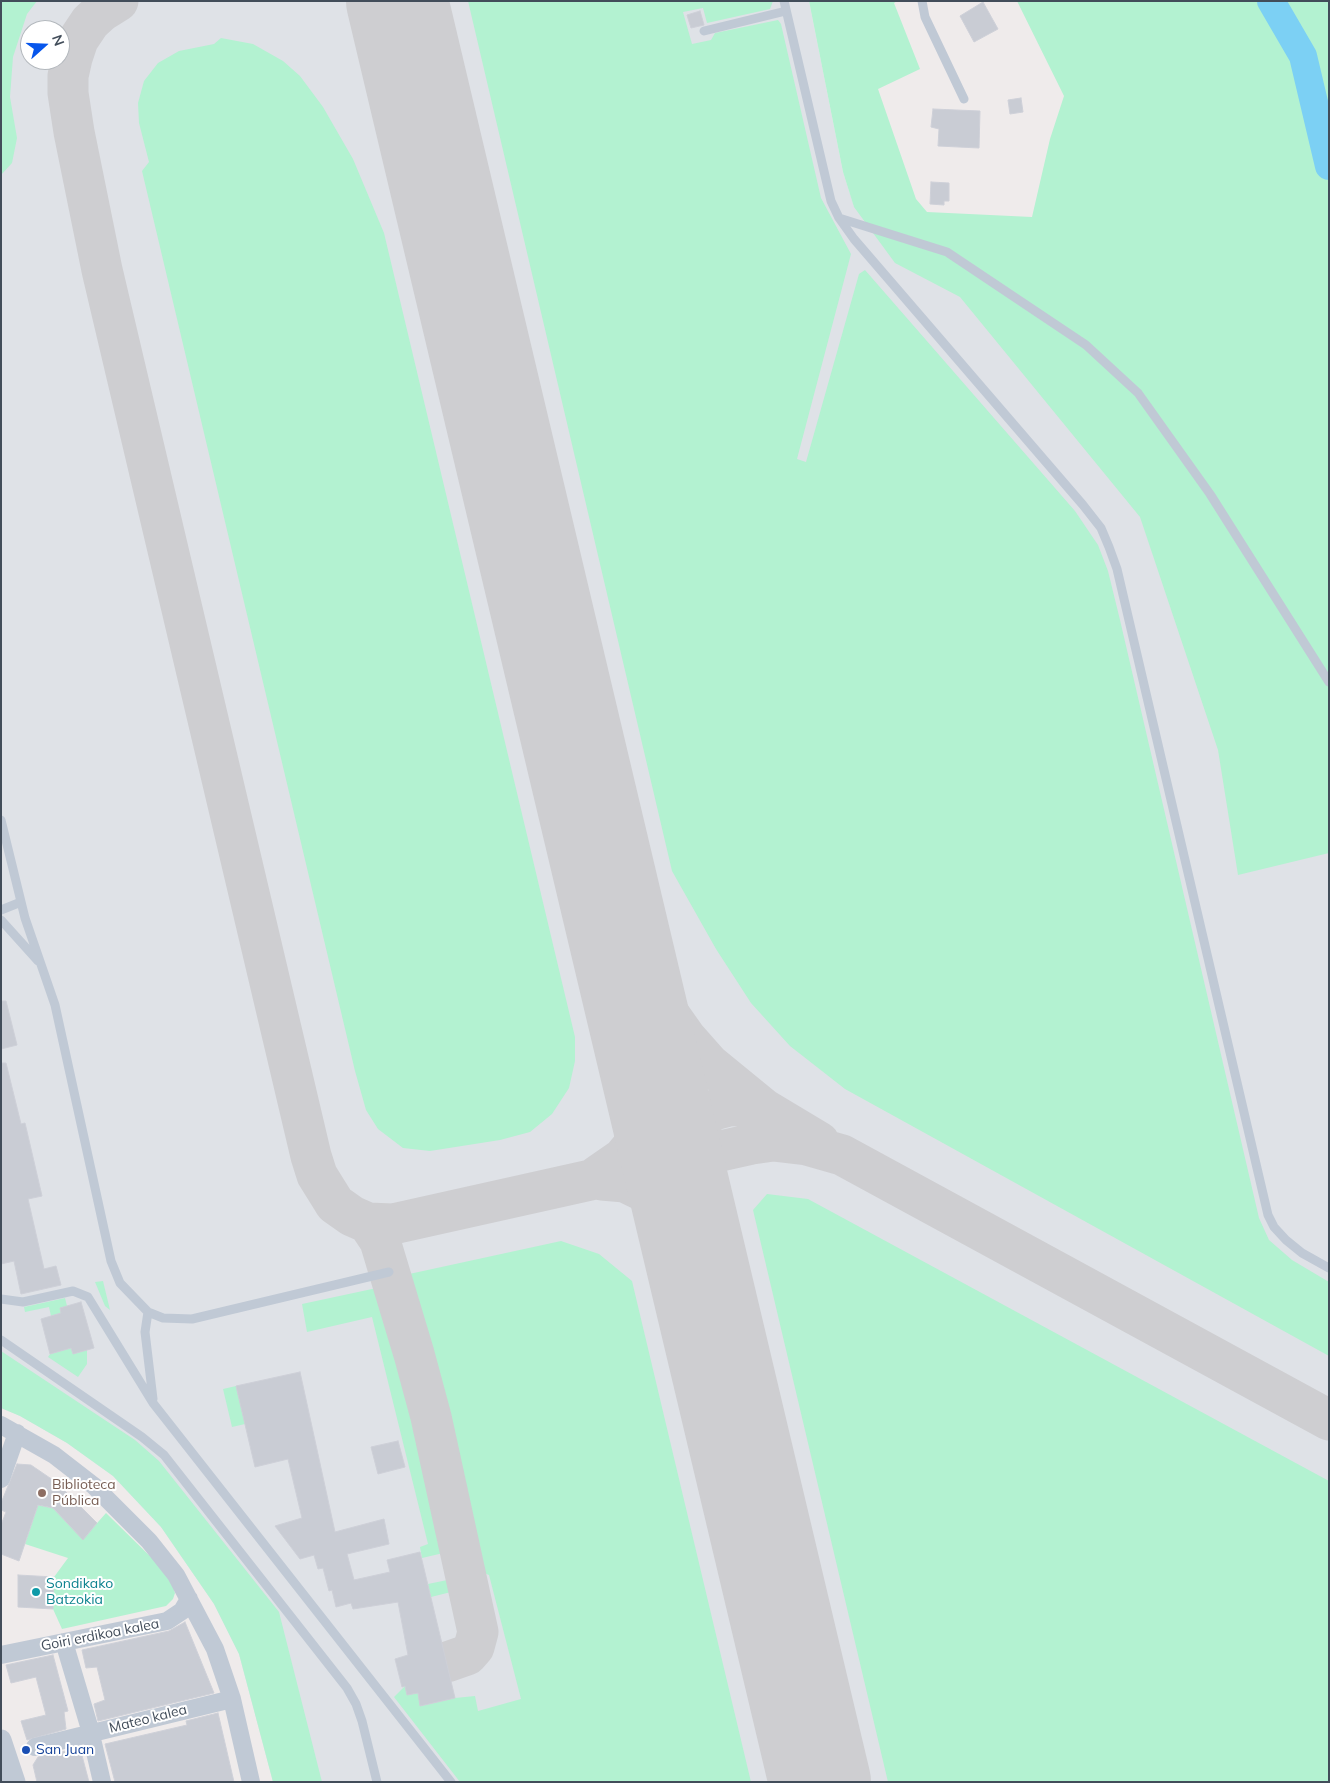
<!DOCTYPE html>
<meta charset="utf-8">
<style>
body{margin:0}
#map{position:relative;width:1330px;height:1783px;overflow:hidden;background:#efebeb;font-family:Mulish,sans-serif}
canvas{display:block}
.frame{position:absolute;inset:0;border:2px solid #424d5a;pointer-events:none}
.north{position:absolute;left:20px;top:20px;width:50px;height:50px;box-sizing:border-box;background:#fff;border:1px solid #b3b8bd;border-radius:50%;rotate:70deg;font-size:14px;font-weight:700;line-height:20px;text-align:center;color:#424d5a}
.north::after{content:'';display:block;margin:auto;width:18px;height:22px;background:#0756ec;clip-path:polygon(50% 0,100% 100%,50% 72%,0 100%)}
</style>
<div id="map">
<canvas width="1330" height="1783"></canvas>
<div class="frame"></div>
<div class="north">N</div>
</div>
<script>
const context = document.querySelector('canvas').getContext('2d');
context.lineJoin = 'round';
function fill(path, color) {
  context.fillStyle = color;
  context.fill(path, 'evenodd');
}
function shape(rows) {
  const path = new Path2D();
  for (const r of rows) {
    path.moveTo(r[0], r[1]);
    for (let i = 2; i < r.length; i += 2) path.lineTo(r[i], r[i + 1]);
  }
  return path;
}
function strokePath(path, color, width, dash) {
  context.strokeStyle = color;
  context.lineWidth = width;
  context.lineCap = dash ? 'butt' : 'round';
  context.setLineDash(dash || []);
  context.stroke(path);
}
function write(font, color, halo, rows, align = 'center') {
  context.font = font + ' Mulish,sans-serif';
  context.lineWidth = 4;
  context.setLineDash([]);
  context.textBaseline = 'middle';
  context.strokeStyle = halo;
  context.fillStyle = color;
  for (const [text, x, y, turn = 0] of rows) {
    context.save();
    context.translate(x, y);
    context.rotate((+turn || 0) * Math.PI / 180);
    context.textAlign = isNaN(turn) ? turn : align;
    if (halo) context.strokeText(text, 0, 0);
    context.fillText(text, 0, 0);
    context.restore();
  }
}
const airport = shape([
 [1,1,809,1,843,172,854,206,900,225,1329,669,1329,1782,273,1782,239,1654,214,1604,161,1527,113,1476,67,1443,20,1416,1,1408],
 [30,30,60,30,60,60,30,60]
]);
const green = shape([
 [1,1,37,1,27,14,13,57,10,97,17,138,12,163,1,175],
 [468,1,773,1,770,9,707,23,703,8,683,12,692,44,711,40,715,33,778,20,781,24,821,198,851,254,797,459,806,462,859,274,865,270,1075,511,1098,545,1108,571,1120,620,1259,1218,1269,1240,1292,1260,1329,1282,1329,1356,845,1089,790,1046,751,1003,716,949,672,871],
 [809,1,897,1,894,3,920,69,878,89,916,199,927,212,1032,217,1050,139,1064,96,1017,1,1329,1,1329,853,1238,875,1218,750,1140,517,960,297,895,263,854,207,843,172],
 [221,38,253,44,283,61,300,76,323,107,353,159,384,233,575,1037,575,1061,569,1088,552,1114,530,1132,500,1140,430,1151,403,1148,378,1129,366,1110,355,1071,142,171,149,162,139,123,138,103,144,81,158,63,179,51,214,44],
 [767,1194,808,1199,1329,1481,1329,1782,888,1782,753,1210],
 [561,1241,599,1254,632,1281,751,1782,460,1782,394,1697,405,1686,407,1695,418,1693,421,1706,455,1698,475,1696,478,1711,521,1699,489,1575,473,1569,436,1409,400,1276],
 [103,1281,110,1310,105,1306,95,1282],
 [386,1286,422,1418,452,1551,422,1558,420,1547,428,1544,372,1317,307,1332,302,1304],
 [65,1298,67,1306,60,1308,61,1313,51,1316,49,1307,25,1312,24,1307],
 [71,1348,73,1354,87,1350,87,1364,78,1377,48,1357,50,1354],
 [1,1351,135,1440,159,1461,279,1612,322,1782,273,1782,239,1654,214,1604,161,1527,113,1476,67,1443,20,1416,1,1408],
 [236,1386,245,1424,232,1427,223,1389],
 [38,1505,53,1508,83,1539,106,1513,158,1564,172,1583,175,1593,173,1599,166,1606,62,1629,53,1609,54,1577,68,1558,25,1544],
 [452,1579,457,1580,459,1590,431,1597,428,1584]
]);
const river = shape([
 [1271,1,1303,56,1329,166]
]);
const taxiway = shape([
 [118,1,102,11,90,22,78,40,72,58,68,76,68,93,74,132,102,270,311,1156,317,1175,335,1204,352,1216,368,1223,393,1224,752,1144,773,1141,807,1145,842,1155,1329,1420],
 [382,1,393,15,405,35],
 [608,888,624,936,645,980,686,1038,709,1064,764,1109,819,1142],
 [597,1176,623,1158,646,1130,652,1116,655,1099,650,1066],
 [677,1179,677,1160,683,1143,690,1130,703,1117,714,1110,729,1106,748,1105,764,1109],
 [602,1180,625,1182,658,1198,673,1209,684,1226,692,1245],
 [368,1223,380,1241,414,1354,431,1417,478,1632,474,1647,467,1655,447,1662]
]);
const runway = shape([
 [397,1,820,1782]
]);
const building = shape([
 [983,2,998,29,974,42,960,16,983,2],
 [700,11,704,25,691,28,687,15,700,11],
 [1021,98,1023,112,1010,114,1008,100,1021,98],
 [933,109,980,111,979,148,938,146,939,129,931,127,933,109],
 [931,182,949,183,949,201,944,201,944,205,930,204,931,182],
 [1,1001,6,1001,17,1045,1,1049,1,1001],
 [1,1063,6,1063,21,1124,25,1123,42,1196,28,1199,44,1269,56,1266,61,1285,21,1294,14,1261,1,1264,1,1063],
 [81,1302,94,1348,73,1354,71,1348,50,1354,41,1319,61,1313,60,1308,81,1302],
 [300,1372,335,1532,384,1519,389,1544,347,1554,354,1580,390,1572,387,1560,420,1552,455,1698,420,1706,418,1693,407,1695,405,1686,402,1687,395,1659,408,1655,398,1602,353,1609,351,1603,336,1607,332,1590,329,1591,323,1568,318,1569,314,1555,300,1559,275,1526,302,1518,288,1459,255,1467,236,1386,300,1372],
 [398,1441,405,1467,378,1474,371,1447,398,1441],
 [17,1464,31,1465,50,1478,65,1484,64,1490,97,1523,83,1540,53,1508,38,1505,19,1561,1,1554,1,1525,6,1512,1,1510,1,1503,17,1464],
 [18,1575,54,1577,53,1609,18,1607,18,1575],
 [185,1622,214,1693,98,1721,94,1704,105,1700,97,1667,86,1668,82,1650,169,1631,185,1622],
 [53,1655,68,1711,64,1712,66,1729,27,1740,21,1721,46,1715,36,1677,11,1683,6,1665,53,1655],
 [218,1713,234,1782,115,1782,105,1744,187,1725,186,1721,218,1713],
 [80,1748,89,1782,37,1782,33,1765,38,1757,80,1748]
]);
const service = shape([
 [784,1,831,201,839,218,854,239,1083,505,1101,528,1109,547,1117,569,1268,1215,1274,1227,1286,1240,1302,1253,1329,1268],
 [922,1,925,17,964,99],
 [704,31,786,11],
 [839,218,947,252,1086,345,1138,393,1210,494,1329,682],
 [1,820,25,918,55,1005,111,1261,120,1283,148,1312,163,1318,192,1319,389,1272],
 [1,910,21,902],
 [1,920,38,961],
 [1,1299,23,1302,73,1291,88,1297,153,1403,451,1782],
 [148,1312,145,1332,153,1399],
 [1,1340,142,1437,164,1455,347,1688,356,1704,362,1721,377,1782]
]);
const minor = shape([
 [1,1425,54,1455,94,1486,149,1541,176,1575,215,1649,232,1699,251,1782],
 [1,1479,17,1433],
 [64,1642,89,1726,102,1782],
 [1,1655,167,1621,182,1611,189,1599],
 [35,1747,232,1699],
 [1,1781,2,1782]
]);
const tertiary = shape([
 [1,1740,15,1782]
]);
const markers = [
 [42,1493,5,"#8d6e63"],
 [36,1592,5,"#0f9aa8"],
 [26,1750,5,"#1a4fb4"]
];
const educationNames = [
 ["Biblioteca",52,1485],
 ["Pública",52,1501]
];
const cultureNames = [
 ["Sondikako",46,1584],
 ["Batzokia",46,1600]
];
const streetNames = [
 ["Goiri erdikoa kalea",100,1635,-11],
 ["Mateo kalea",148,1719,-14]
];
const transitNames = [
 ["San Juan",36,1750]
];
fill(airport, '#dfe2e7');
fill(green, '#b3f2d1');
strokePath(river, '#7cd0f4', 28);
strokePath(taxiway, '#ceced1', 41);
strokePath(runway, '#ceced1', 102);
fill(building, '#c9ccd4');
strokePath(building, '#ced0d8', 1);
strokePath(service, '#c0c9d5', 9);
strokePath(minor, '#c0c9d5', 18);
strokePath(tertiary, '#c0c9d5', 21);
for (const [x, y, r, color] of markers) {
  const dot = new Path2D();
  dot.arc(x, y, r, 0, 2 * Math.PI);
  context.fillStyle = color;
  context.fill(dot);
  strokePath(dot, '#fff', 2);
}
write('14px', '#785e54', '#fff', educationNames, 'left');
write('14px', '#0d838f', '#fff', cultureNames, 'left');
write('14px', '#424d5a', '#fff', streetNames);
write('14px', '#164399', '#fff', transitNames, 'left');
</script>
